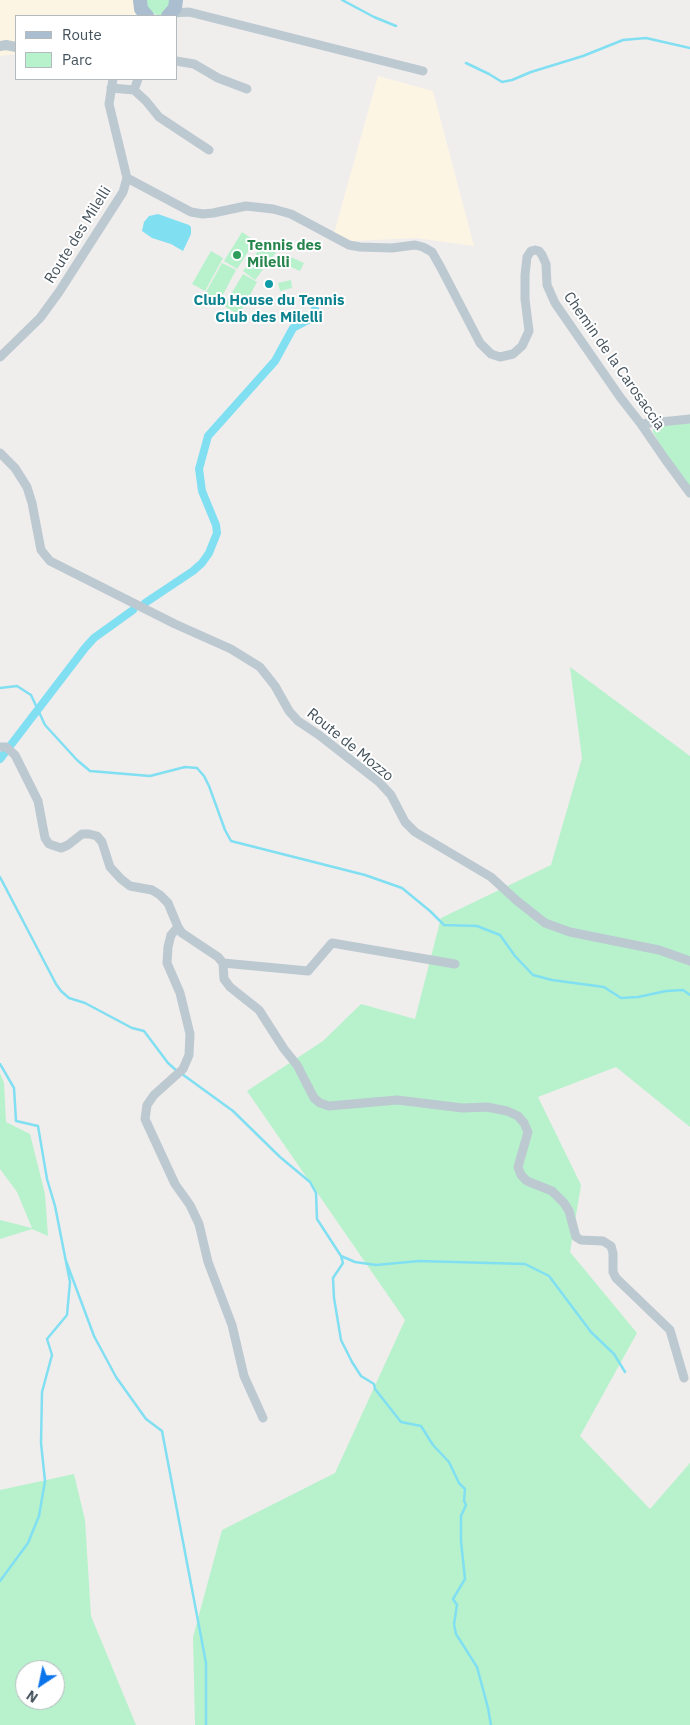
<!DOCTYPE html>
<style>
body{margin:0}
#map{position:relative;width:690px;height:1725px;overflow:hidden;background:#f0eded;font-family:"IBM Plex Sans",sans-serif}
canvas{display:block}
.legend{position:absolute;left:15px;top:15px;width:162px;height:65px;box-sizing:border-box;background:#fff;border:1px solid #b4babe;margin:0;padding:6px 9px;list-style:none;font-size:15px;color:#44525c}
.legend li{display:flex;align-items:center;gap:10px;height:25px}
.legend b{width:25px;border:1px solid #b4babe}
.north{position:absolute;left:15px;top:1660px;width:50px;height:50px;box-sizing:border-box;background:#fff;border:1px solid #b4babe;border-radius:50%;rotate:214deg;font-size:14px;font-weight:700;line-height:20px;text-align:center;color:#44525c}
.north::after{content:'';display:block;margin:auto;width:18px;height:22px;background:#0b75ec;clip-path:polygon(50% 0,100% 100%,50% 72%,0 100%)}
</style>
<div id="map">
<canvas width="690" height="1725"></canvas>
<ul class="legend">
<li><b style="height:6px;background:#aabecf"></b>Route</li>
<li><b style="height:14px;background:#b7f2cc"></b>Parc</li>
</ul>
<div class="north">N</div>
</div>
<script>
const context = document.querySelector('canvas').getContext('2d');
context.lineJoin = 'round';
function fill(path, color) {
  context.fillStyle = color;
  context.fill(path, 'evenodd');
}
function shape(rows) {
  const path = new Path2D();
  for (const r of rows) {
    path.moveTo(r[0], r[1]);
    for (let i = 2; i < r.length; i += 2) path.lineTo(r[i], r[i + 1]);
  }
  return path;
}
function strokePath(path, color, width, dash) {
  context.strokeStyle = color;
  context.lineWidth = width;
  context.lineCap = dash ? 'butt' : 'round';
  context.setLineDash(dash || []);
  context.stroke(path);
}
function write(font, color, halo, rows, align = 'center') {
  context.font = font + ' "IBM Plex Sans",sans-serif';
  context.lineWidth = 4;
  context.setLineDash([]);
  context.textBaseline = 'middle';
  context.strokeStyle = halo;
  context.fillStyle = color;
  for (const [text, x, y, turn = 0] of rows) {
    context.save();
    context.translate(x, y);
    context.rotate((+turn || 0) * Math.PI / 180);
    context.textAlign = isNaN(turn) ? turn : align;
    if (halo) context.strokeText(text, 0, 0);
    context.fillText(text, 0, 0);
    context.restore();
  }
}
const commercial = shape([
 [0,0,133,0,138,16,16,16,16,54,0,56],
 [378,76,433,91,474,246,416,238,352,241,334,233]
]);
const green = shape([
 [145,0,171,0,172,2,162,15,157,15,149,12],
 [242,232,255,241,237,269,224,261],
 [265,242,277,251,255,280,243,271],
 [211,251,223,258,205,291,192,284],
 [286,255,304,263,300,271,282,263],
 [222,263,236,270,219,302,205,294],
 [243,274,257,282,239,315,224,306],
 [291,280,292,288,280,291,278,283],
 [690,423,690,488,667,457,653,432,653,427],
 [570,667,690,756,690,1127,616,1067,538,1097,581,1185,570,1252,637,1333,580,1436,650,1509,690,1463,690,1725,195,1725,193,1637,222,1530,335,1473,405,1320,247,1091,323,1041,361,1004,415,1019,441,918,551,865,582,758],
 [0,1073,4,1083,6,1122,30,1134,45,1194,48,1236,32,1229,0,1239,0,1220,32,1228,17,1192,0,1169],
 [74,1474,85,1520,91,1616,136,1725,0,1725,0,1490],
 [25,1670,55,1670,55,1700,25,1700]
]);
const water = shape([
 [158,214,189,225,191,227,191,234,183,251,171,244,152,238,142,231,144,222,149,216]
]);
const stream = shape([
 [342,0,374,17,396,26],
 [466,63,489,74,502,82,512,80,531,72,583,56,623,40,646,38,690,48],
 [0,688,17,686,31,695,45,725,77,760,90,771,150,776,185,767,197,768,204,776,209,786,225,830,231,841,365,875,402,888,430,911,444,925,477,926,500,935,515,956,533,975,552,980,604,987,621,998,638,997,666,991,683,990,690,995],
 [0,877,56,984,61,991,69,998,85,1003,132,1028,144,1031,168,1063,177,1071],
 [0,1064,14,1088,16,1121,38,1126,47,1179,55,1206,70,1282,67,1315,47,1339,52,1355,42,1392,41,1443,45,1481,39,1516,28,1543,0,1581],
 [182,1074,233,1111,280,1157,310,1182,316,1193,317,1219,341,1256,343,1263,333,1278,334,1298,341,1340,352,1362,361,1376,374,1384,375,1389,401,1422,421,1426,433,1445,449,1462,459,1483,465,1489,464,1501,466,1505,461,1516,461,1541,465,1579,453,1599,457,1605,454,1624,456,1634,477,1667,488,1708,491,1725],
 [341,1256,355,1262,376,1265,419,1261,525,1264,549,1276,591,1332,614,1354,625,1372],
 [66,1261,94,1336,116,1377,146,1419,162,1431,206,1663,206,1725]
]);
const canal = shape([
 [145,603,193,571,202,563,209,553,217,533,216,525,202,491,199,469,208,436,275,361,293,328,310,319,315,309],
 [0,759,85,648,94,638,133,610]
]);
const minor = shape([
 [172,13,189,12,423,71],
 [176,61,194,64,218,78,247,89],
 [111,88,134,90,146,101,159,117,209,150],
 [134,90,138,79],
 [127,178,191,212,203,214,213,213,246,206,273,209,291,214,349,245,360,247,392,248,415,245,423,247,432,252,440,266,480,343,491,354,500,357,513,354,522,346,529,331,525,299,525,275,527,257,531,251,535,250,539,251,542,255,546,264,547,285,555,303,620,397,641,424,665,459,690,493],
 [0,357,40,318,59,292,123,192,127,178,109,104,113,79],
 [641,424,690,419],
 [0,453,15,468,27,487,32,503,41,550,50,561,175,624,231,649,260,667,275,686,289,711,298,721,319,735,379,782,391,795,405,822,415,832,491,877,516,900,545,923,570,932,659,950,690,961],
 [0,747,6,747,15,755,38,801,45,838,49,844,61,848,68,845,82,834,89,834,97,836,102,842,110,867,121,879,130,886,152,890,160,895,168,903,178,927,182,933,218,957,223,963,224,979,230,987,259,1010,284,1049,297,1065,314,1098,320,1103,329,1106,397,1100,463,1108,487,1107,507,1111,518,1116,524,1123,528,1132,518,1167,521,1175,527,1181,552,1191,564,1203,569,1211,576,1237,581,1240,603,1241,611,1246,613,1253,613,1272,616,1278,670,1330,684,1378],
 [178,927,171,935,168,947,167,963,180,993,190,1034,189,1055,183,1069,154,1095,147,1105,145,1119,175,1184,190,1205,199,1224,208,1262,232,1325,244,1376,263,1418],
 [223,963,308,971,332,943,455,964]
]);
const tertiary = shape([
 [0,46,6,45,16,47]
]);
const primary = shape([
 [140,0,141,9,147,16],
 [168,16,175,8,176,0]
]);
const markers = [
 [237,255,5,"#2e9e5b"],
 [269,284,5,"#0f9aa8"]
];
const streetNames = [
 ["Route des Milelli",78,235,-58],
 ["Chemin de la Carosaccia",614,361,55],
 ["Route de Mozzo",350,745,39]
];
const leisureNames = [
 ["Tennis des",247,246],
 ["Milelli",247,263]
];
const cultureNames = [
 ["Club House du Tennis",269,301],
 ["Club des Milelli",269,318]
];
fill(commercial, '#fdf5e4');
fill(green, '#b7f2cc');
fill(water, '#81dff2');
strokePath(stream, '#81dff2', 2.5);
strokePath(canal, '#81dff2', 8);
strokePath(minor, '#bcc9d1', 9);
strokePath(tertiary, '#bcc9d1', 10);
strokePath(primary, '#aabecf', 14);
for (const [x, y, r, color] of markers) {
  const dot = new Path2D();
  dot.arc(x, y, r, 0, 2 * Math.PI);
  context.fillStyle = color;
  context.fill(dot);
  strokePath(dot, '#fff', 2);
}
write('15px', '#44525c', '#fff', streetNames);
write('bold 15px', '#27864d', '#fff', leisureNames, 'left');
write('bold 15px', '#0d838f', '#fff', cultureNames);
</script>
